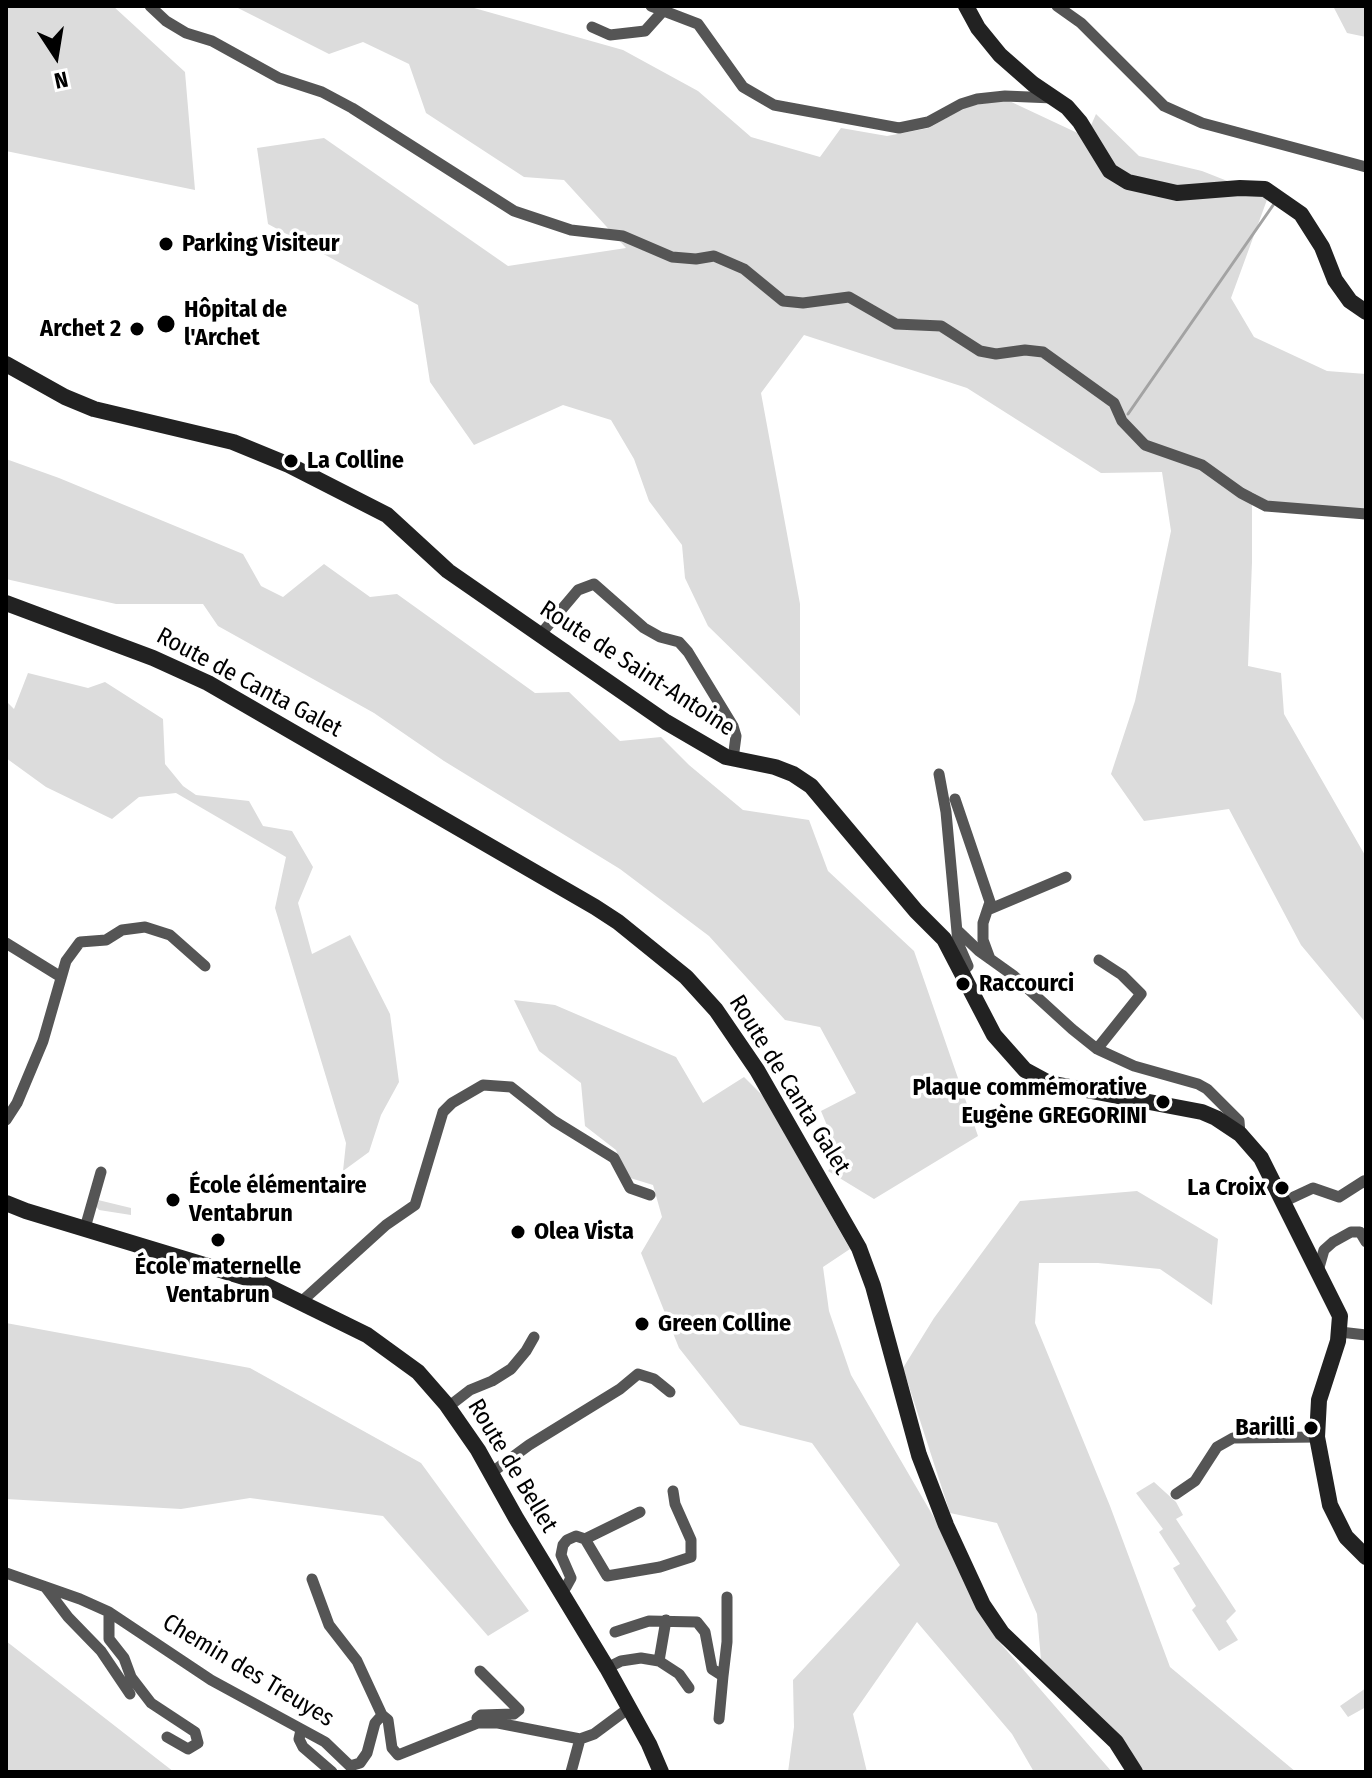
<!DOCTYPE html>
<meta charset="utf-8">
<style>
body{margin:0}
#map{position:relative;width:1372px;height:1778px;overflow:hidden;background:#fff;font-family:"Fira Sans Condensed",sans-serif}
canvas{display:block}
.frame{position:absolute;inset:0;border:8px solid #000;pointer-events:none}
.north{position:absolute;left:16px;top:16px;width:80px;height:80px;-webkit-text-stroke:6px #fff;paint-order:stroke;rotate:168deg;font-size:22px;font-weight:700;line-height:32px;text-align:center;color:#000}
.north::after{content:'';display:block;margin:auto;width:28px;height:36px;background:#000;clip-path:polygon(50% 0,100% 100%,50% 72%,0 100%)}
</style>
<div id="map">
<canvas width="1372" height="1778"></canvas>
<div class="frame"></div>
<div class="north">N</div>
</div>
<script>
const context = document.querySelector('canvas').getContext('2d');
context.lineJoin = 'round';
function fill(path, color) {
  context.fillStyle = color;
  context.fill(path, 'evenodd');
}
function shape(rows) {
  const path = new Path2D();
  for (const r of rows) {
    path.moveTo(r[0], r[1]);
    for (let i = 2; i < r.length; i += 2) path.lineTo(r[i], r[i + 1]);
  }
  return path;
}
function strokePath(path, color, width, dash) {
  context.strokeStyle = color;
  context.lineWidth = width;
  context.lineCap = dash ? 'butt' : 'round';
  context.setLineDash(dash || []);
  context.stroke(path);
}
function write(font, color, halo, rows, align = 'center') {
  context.font = font + ' "Fira Sans Condensed",sans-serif';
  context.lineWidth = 7;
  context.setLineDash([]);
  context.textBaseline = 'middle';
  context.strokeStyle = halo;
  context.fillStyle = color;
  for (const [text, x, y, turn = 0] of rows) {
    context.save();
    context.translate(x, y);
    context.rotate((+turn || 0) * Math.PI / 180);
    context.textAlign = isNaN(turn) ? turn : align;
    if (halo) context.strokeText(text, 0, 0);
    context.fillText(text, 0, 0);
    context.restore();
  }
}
const green = shape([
 [6,6,113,6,185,72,195,190,6,151],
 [234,6,467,6,623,50,698,91,751,137,820,157,841,128,887,136,929,128,965,107,1005,99,1086,137,1096,114,1139,156,1202,171,1268,197,1231,298,1254,337,1327,371,1366,374,1366,511,1269,502,1252,492,1252,562,1248,666,1281,673,1284,714,1366,857,1366,1023,1301,945,1229,809,1144,821,1111,774,1135,701,1171,531,1162,472,1101,473,967,388,804,335,761,393,800,604,800,716,708,626,685,578,682,545,649,501,634,459,611,420,563,405,474,445,430,382,418,305,268,224,257,148,324,138,508,266,626,248,564,180,524,177,426,113,409,64,363,42,329,54],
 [1333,6,1366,6,1366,37,1347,33],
 [6,459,59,478,243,554,261,586,283,597,324,564,370,597,397,594,535,693,569,692,620,741,661,737,689,765,743,810,809,820,828,871,914,951,978,1136,874,1199,828,1171,840,1157,821,1111,856,1093,820,1027,785,1020,709,936,620,869,444,761,374,713,218,626,203,604,116,604,6,579],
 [28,673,88,688,105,682,163,719,165,764,183,786,196,795,249,801,263,826,292,831,313,867,298,903,312,954,350,935,390,1014,399,1082,381,1115,369,1152,343,1171,346,1143,275,908,286,857,176,793,139,797,112,819,46,787,6,758,6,701,14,709],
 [514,1000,555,1005,676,1057,703,1103,744,1077,764,1097,850,1249,823,1267,829,1311,851,1375,943,1533,995,1637,1112,1772,1034,1772,1012,1734,917,1622,853,1714,867,1772,788,1772,794,1727,793,1680,900,1565,812,1443,740,1425,679,1348,641,1253,662,1217,653,1185,627,1177,616,1150,585,1126,581,1083,539,1051],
 [1137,1191,1218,1239,1212,1305,1160,1269,1098,1263,1039,1263,1035,1323,1110,1506,1170,1667,1296,1772,1141,1772,1129,1747,1041,1660,1037,1614,997,1523,950,1513,903,1368,934,1318,1020,1201],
 [98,1200,131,1208,131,1215,99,1210,96,1206],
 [6,1323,250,1368,421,1463,529,1611,488,1636,383,1516,250,1498,181,1509,6,1499],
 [1154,1482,1176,1502,1183,1515,1176,1519,1236,1611,1226,1621,1238,1640,1219,1651,1192,1610,1196,1606,1173,1568,1180,1564,1159,1532,1163,1529,1136,1493],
 [6,1641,156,1758,174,1772,6,1772],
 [1366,1688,1366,1707,1348,1717,1340,1706]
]);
const stream = shape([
 [1128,414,1276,201]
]);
const street = shape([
 [150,6,166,21,186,33,212,41,279,78,322,92,352,108,514,211,571,230,623,236,672,257,696,259,714,256,744,269,783,301,803,303,849,297,896,324,941,326,980,351,996,354,1025,350,1043,352,1114,403,1122,421,1145,445,1202,465,1241,493,1266,506,1366,514],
 [651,6,698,24,743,87,774,105,899,128,928,122,961,104,977,99,1005,96,1053,98],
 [1057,6,1081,23,1164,106,1202,123,1366,167],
 [592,27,610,35,645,31,663,11],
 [540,635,578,590,594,584,644,628,660,637,679,642,688,652,733,726,736,736,733,759],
 [939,774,946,812,958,943,968,966,962,972],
 [955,799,990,902,983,923,983,940,990,959],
 [990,909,1066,877],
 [957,930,979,951,1014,976,1072,1029,1097,1049,1134,1066,1198,1084,1207,1089,1239,1121,1240,1134],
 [6,943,61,977],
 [1097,1049,1141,994,1122,975,1099,960],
 [6,1120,17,1103,43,1041,66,961,80,942,106,940,122,930,145,927,170,935,205,966],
 [1283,1202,1313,1188,1339,1197,1364,1181,1366,1183],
 [85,1228,101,1172],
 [1318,1271,1324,1250,1333,1242,1351,1232,1360,1232,1366,1242],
 [301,1302,386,1225,415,1205,443,1112,452,1103,483,1085,511,1087,554,1121,614,1158,630,1188,650,1195],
 [1340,1332,1366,1335],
 [448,1407,470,1390,492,1381,511,1369,526,1351,534,1337],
 [491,1473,529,1445,620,1389,638,1374,654,1379,670,1392],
 [1176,1494,1195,1481,1217,1447,1233,1438,1317,1437],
 [585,1539,640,1512],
 [6,1573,80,1599,109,1612,211,1680,325,1742,350,1766,360,1763,367,1753,375,1723,382,1715,388,1720,392,1748,398,1755,478,1723,498,1723,580,1739,594,1734,629,1708],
 [312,1579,329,1625,357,1661,382,1715],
 [46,1588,68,1617,101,1651,130,1694],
 [559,1591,566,1587,571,1578,561,1555,563,1545,567,1540,576,1536,585,1539,607,1576,660,1567,691,1557,691,1540,675,1504,673,1491],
 [109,1612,109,1639,124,1658,131,1677,151,1703,195,1732,198,1743,188,1749,167,1737],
 [615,1632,649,1621,697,1622,705,1632,712,1669,723,1676,719,1719],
 [659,1661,666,1620],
 [607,1668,621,1661,641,1658,659,1661,679,1674,689,1688],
 [723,1676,727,1642,727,1597],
 [478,1723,477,1718,481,1715,514,1714,519,1710,480,1671],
 [301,1730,299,1739,303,1747,332,1772],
 [571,1772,580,1739]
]);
const secondary = shape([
 [966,6,978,28,1000,55,1033,84,1067,107,1080,122,1110,171,1128,182,1177,193,1240,188,1265,189,1301,214,1322,247,1335,280,1350,301,1366,312],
 [6,364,65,397,94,409,233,442,289,465,387,515,448,571,666,722,726,757,775,767,793,774,811,786,916,911,944,939,994,1035,1025,1070,1049,1083,1202,1112,1216,1118,1240,1134,1261,1158,1340,1316,1338,1341,1319,1400,1317,1437,1330,1505,1346,1537,1366,1557],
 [6,603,153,658,208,683,595,907,618,922,686,977,716,1010,757,1070,859,1248,873,1286,919,1455,946,1525,983,1605,1002,1633,1116,1742,1135,1772],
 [6,1203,26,1211,257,1281,367,1335,418,1372,446,1404,478,1450,516,1518,607,1668,649,1744,661,1772]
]);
const markers = [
 [166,244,8,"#000"],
 [166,324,10,"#000"],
 [137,329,8,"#000"],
 [291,461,8,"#000"],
 [963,984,8,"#000"],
 [1163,1102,8,"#000"],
 [1282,1188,8,"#000"],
 [173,1200,8,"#000"],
 [518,1232,8,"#000"],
 [218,1240,8,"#000"],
 [642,1324,8,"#000"],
 [1311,1428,8,"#000"]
];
const poiNames = [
 ["Parking Visiteur",182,244],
 ["Hôpital de",184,310],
 ["l'Archet",184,338],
 ["Archet 2",121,329,"right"],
 ["La Colline",307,461],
 ["Raccourci",979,984],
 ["Plaque commémorative",1147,1088,"right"],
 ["Eugène GREGORINI",1147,1116,"right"],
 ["École élémentaire",189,1186],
 ["Ventabrun",189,1214],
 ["La Croix",1266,1188,"right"],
 ["Olea Vista",534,1232],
 ["École maternelle",218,1267,"center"],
 ["Ventabrun",218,1295,"center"],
 ["Green Colline",658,1324],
 ["Barilli",1295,1428,"right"]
];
const streetNames = [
 ["Route de Saint-Antoine",637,669,33],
 ["Route de Canta Galet",249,683,28],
 ["Route de Canta Galet",789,1085,58],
 ["Route de Bellet",512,1466,59],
 ["Chemin des Treuyes",248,1671,31]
];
fill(green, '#dcdcdc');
strokePath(stream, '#a3a3a3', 3);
strokePath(street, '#555', 11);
strokePath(secondary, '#222', 16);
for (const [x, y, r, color] of markers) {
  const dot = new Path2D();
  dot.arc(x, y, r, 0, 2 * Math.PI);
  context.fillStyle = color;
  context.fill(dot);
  strokePath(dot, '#fff', 3);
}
write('bold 24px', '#000', '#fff', poiNames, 'left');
write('24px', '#000', '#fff', streetNames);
</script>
